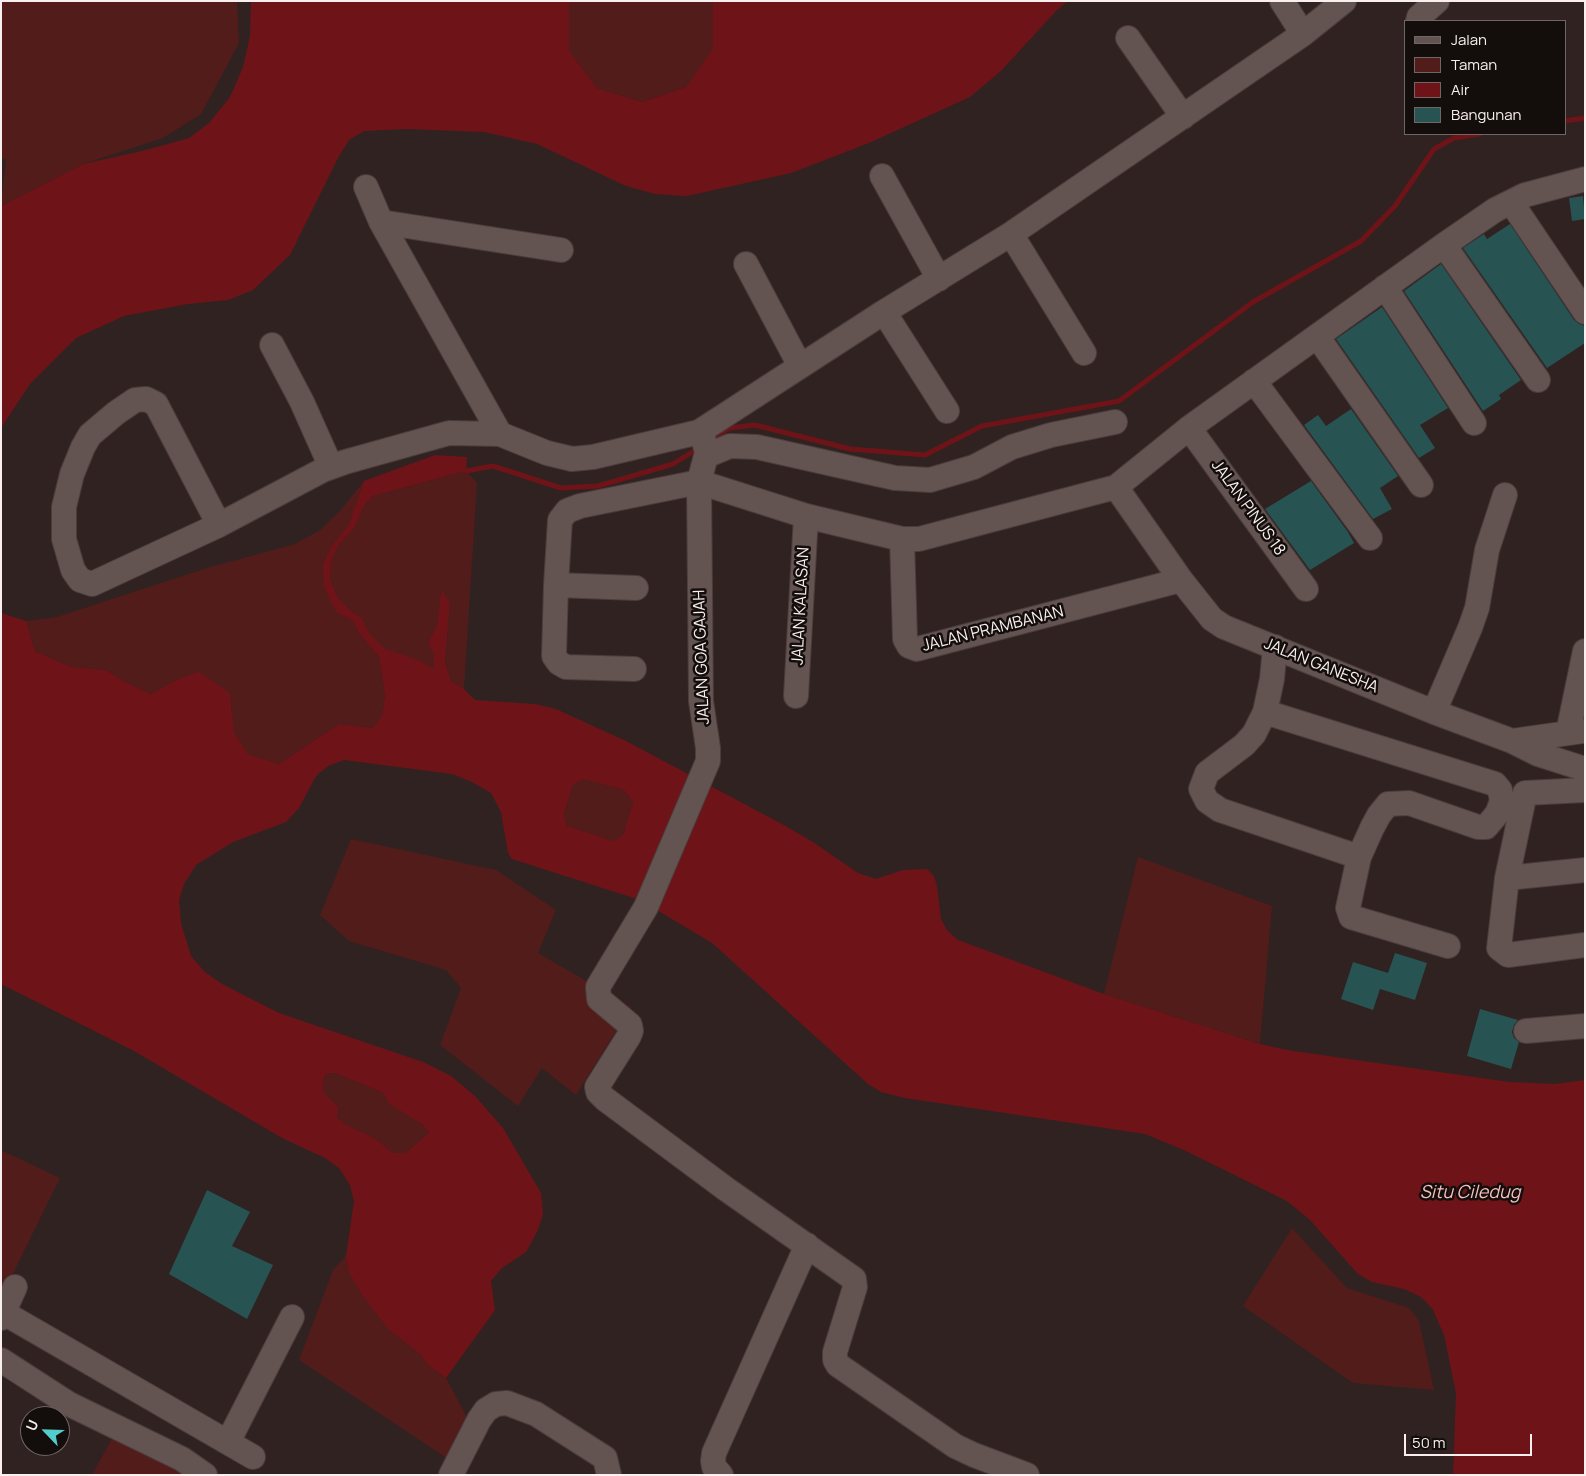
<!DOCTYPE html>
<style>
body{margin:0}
#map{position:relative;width:1586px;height:1476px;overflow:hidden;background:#302220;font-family:Manrope,sans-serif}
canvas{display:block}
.frame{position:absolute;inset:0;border:2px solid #f9efee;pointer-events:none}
.legend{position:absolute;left:1404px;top:20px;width:162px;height:115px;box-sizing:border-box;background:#130d0c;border:1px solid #6f6766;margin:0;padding:6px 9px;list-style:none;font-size:15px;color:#f9efee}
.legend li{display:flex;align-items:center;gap:10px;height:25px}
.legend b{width:25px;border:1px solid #6f6766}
.north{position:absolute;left:20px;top:1406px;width:50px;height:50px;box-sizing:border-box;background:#130d0c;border:1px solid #6f6766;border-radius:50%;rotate:294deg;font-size:14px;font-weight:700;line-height:20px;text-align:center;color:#f9efee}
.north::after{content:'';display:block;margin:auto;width:18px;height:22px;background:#52cdcc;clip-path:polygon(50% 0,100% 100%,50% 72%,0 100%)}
.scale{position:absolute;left:1404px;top:1434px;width:128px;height:22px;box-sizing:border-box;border:2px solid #f9efee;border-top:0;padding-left:6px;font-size:15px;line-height:18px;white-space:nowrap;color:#f9efee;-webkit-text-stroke:4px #130d0c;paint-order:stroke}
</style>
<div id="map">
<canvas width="1586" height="1476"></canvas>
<div class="frame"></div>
<ul class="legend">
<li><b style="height:6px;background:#635351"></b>Jalan</li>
<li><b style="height:14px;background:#521c1b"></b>Taman</li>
<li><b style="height:14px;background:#6e1418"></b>Air</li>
<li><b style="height:14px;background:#275353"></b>Bangunan</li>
</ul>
<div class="north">U</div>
<div class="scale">50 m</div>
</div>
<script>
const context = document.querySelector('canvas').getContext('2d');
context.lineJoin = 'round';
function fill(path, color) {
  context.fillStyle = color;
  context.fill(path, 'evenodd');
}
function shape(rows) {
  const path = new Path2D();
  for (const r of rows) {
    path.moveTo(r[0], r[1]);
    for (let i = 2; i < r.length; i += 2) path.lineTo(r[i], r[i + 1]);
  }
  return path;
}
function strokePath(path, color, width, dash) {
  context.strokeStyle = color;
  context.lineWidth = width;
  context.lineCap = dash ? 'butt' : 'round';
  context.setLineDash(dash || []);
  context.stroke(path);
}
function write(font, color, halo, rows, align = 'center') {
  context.font = font + ' Manrope,sans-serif';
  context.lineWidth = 5;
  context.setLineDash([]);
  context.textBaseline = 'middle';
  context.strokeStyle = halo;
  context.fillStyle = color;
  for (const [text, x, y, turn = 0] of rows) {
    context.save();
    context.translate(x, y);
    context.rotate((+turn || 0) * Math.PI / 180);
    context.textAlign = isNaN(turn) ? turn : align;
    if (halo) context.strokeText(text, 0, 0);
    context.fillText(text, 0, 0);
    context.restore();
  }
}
const green = shape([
 [1,1,237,1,239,43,201,114,163,138,83,164,1,206,6,159,1,158],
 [570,1,713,1,714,49,686,87,642,102,597,88,569,51,569,3],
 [466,471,477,483,464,689,451,681,445,661,450,603,441,591,437,625,428,643,434,653,434,671,385,649,369,633,362,618,350,610,338,598,330,579,332,559,339,544,354,529,364,506,373,496],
 [364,481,348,527,332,545,323,564,336,612,353,621,358,632,379,657,385,695,382,717,373,728,339,724,279,764,248,754,234,732,230,693,178,679,151,694,127,683,106,670,71,667,35,651,26,621,57,617,210,567,295,544,320,530,339,512],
 [583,779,624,790,633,802,623,835,614,841,567,826,564,814,573,785],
 [351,839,496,870,556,910,538,953,631,1007,576,1095,542,1068,518,1106,440,1045,461,988,446,970,349,941,320,915],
 [1138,857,1272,906,1260,1044,1104,994],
 [335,1073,383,1093,389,1104,423,1125,429,1133,405,1153,393,1153,376,1139,345,1124,337,1117,339,1108,323,1092,323,1082,326,1074],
 [1,1150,60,1178,1,1298],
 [1292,1228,1347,1288,1409,1308,1419,1321,1434,1390,1353,1383,1243,1306],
 [346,1256,349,1272,388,1329,420,1354,428,1365,446,1378,470,1423,448,1459,299,1360,333,1270],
 [116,1431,200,1475,92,1475]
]);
const water = shape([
 [251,1,570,1,569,4,569,51,597,88,642,102,686,87,713,49,713,1,1068,1,1057,10,1001,71,970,97,869,143,791,173,687,196,655,194,626,186,537,144,484,132,407,129,364,131,349,140,338,158,290,255,253,290,228,300,188,304,124,316,76,338,30,384,1,428,1,206,83,164,146,150,189,138,209,123,230,97,243,67,250,36],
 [435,455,467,457,466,471,373,496,364,506,354,529,339,544,332,559,330,579,338,598,350,610,362,618,369,633,385,649,421,661,434,670,434,653,428,643,437,625,441,590,450,603,445,661,451,681,464,689,475,700,535,704,556,709,626,741,782,824,813,842,858,873,876,879,903,870,927,869,934,876,937,886,941,919,947,930,958,940,1104,994,1260,1044,1287,1050,1509,1082,1555,1084,1585,1080,1585,1475,1453,1475,1456,1393,1444,1335,1432,1308,1421,1297,1404,1289,1372,1282,1358,1274,1309,1219,1287,1201,1186,1151,1145,1134,905,1098,881,1092,868,1084,712,943,640,900,512,859,508,853,501,812,491,793,472,782,452,774,344,760,328,766,316,776,299,808,286,822,233,842,196,865,184,884,179,900,181,923,191,956,205,972,222,984,279,1013,423,1062,451,1076,475,1096,503,1128,541,1193,543,1214,538,1230,526,1252,502,1268,491,1281,495,1310,446,1378,428,1365,420,1354,388,1329,359,1290,349,1272,346,1256,354,1201,350,1185,339,1168,325,1158,282,1138,134,1051,1,984,1,613,26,621,35,651,71,667,106,670,127,683,151,694,178,679,199,672,230,693,234,732,248,754,279,764,339,724,373,728,382,716,385,695,379,657,358,632,353,621,336,612,324,587,323,564,332,545,348,526,364,481],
 [583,779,624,790,633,802,623,835,614,841,567,826,564,814,573,785],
 [335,1073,383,1093,389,1104,423,1125,429,1133,405,1153,393,1153,376,1139,345,1124,337,1117,339,1108,323,1092,323,1082,326,1074]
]);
const stream = shape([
 [1565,121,1585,118],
 [711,440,729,428,755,425,850,449,925,455,982,426,1119,401,1253,302,1361,241,1395,206,1434,149,1454,138,1480,134],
 [466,471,493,466,561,488,598,486,673,464,700,447]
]);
const building = shape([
 [1583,196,1585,219,1572,221,1569,198],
 [1510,224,1574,320,1579,324,1585,326,1585,343,1547,368,1463,248,1484,234,1487,239],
 [1441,264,1521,380,1499,395,1501,399,1483,411,1404,291],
 [1382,307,1448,408,1420,425,1435,448,1419,458,1336,339],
 [1351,409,1398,476,1380,488,1392,509,1373,519,1304,425,1318,415,1326,426],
 [1311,481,1348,532,1354,543,1310,570,1265,509],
 [1395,953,1427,963,1415,1000,1380,989,1373,1010,1341,999,1353,962,1388,973],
 [1480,1009,1518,1020,1514,1025,1512,1032,1514,1038,1519,1042,1511,1069,1467,1056],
 [207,1190,250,1212,232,1246,273,1265,247,1319,169,1274]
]);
const minor = shape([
 [1282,1,1303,34],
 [1418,21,1419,17,1437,1],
 [1128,38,1183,117],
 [882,176,939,279],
 [366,187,381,222,500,434],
 [1511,202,1585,312],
 [381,222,561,250],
 [1011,234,1084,353],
 [1444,245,1538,380],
 [746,264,800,366],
 [1385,287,1474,423],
 [884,312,947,411],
 [1317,336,1421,485],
 [272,345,302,402,331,467],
 [1254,381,1370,538],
 [1189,428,1306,589],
 [699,432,703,438,707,452,699,482,701,701,708,748,708,761,646,907,598,987,599,999,630,1025,631,1031,629,1036,597,1087,598,1092,605,1099,726,1189,854,1279,855,1287,835,1352,835,1360,838,1365,955,1446,974,1455,1027,1475],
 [706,456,730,446,757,447,895,478,930,480,974,467,1012,447,1051,435,1115,422],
 [1116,487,1181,580,1212,619,1224,627,1434,712,1512,741,1538,754,1585,769],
 [219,525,156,404,146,399,135,400,116,413,90,435,83,447,72,474,64,507,64,539,73,570,80,580,92,584,219,525,323,470,345,462,449,433,500,434,547,453,572,459,593,457,699,432,884,312,1011,234,1303,34,1344,1],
 [902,539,905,639,909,646,917,649,1181,580],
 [556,585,636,588],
 [1275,647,1272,679,1265,712,1254,734,1244,745,1207,773,1201,789,1207,801,1220,810,1359,857],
 [634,669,566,667,559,663,554,656,556,585,560,520,567,511,580,506,699,482,806,516,902,539,919,539,1116,487,1189,428,1444,245,1495,210,1525,195,1585,179],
 [796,696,806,516],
 [1265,712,1495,784,1500,790,1502,801,1497,814,1486,827,1478,827,1409,803,1388,804,1379,815,1372,828,1359,857,1348,908,1351,917,1448,946],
 [1434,712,1470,628,1477,608,1487,550,1505,495],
 [1568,733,1585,651],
 [1512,741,1583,731],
 [1585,790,1525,793,1507,878,1499,948,1508,955,1585,945],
 [1507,878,1585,870],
 [1526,1031,1585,1026],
 [4,1313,253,1457],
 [1,1318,15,1287],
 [1,1360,69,1404,182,1459,205,1475],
 [228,1442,292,1317],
 [451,1475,479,1420,486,1410,496,1404,507,1403,536,1414,605,1458,609,1475],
 [721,1475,714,1467,713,1461,714,1453,807,1245]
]);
const streetNames = [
 ["JALAN PINUS 18",1248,508,54],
 ["JALAN KALASAN",801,606,-87],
 ["JALAN PRAMBANAN",993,629,-14],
 ["JALAN GOA GAJAH",702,657,-92],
 ["JALAN GANESHA",1321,666,22]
];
const waterNames = [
 ["Situ Ciledug",1470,1193]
];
fill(green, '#521c1b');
fill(water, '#6e1418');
strokePath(stream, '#6e1418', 5);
fill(building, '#275353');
strokePath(minor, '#4a3d3c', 26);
strokePath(minor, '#635351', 24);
write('16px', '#f9efee', '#130d0c', streetNames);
write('italic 18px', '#f6c1bd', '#130d0c', waterNames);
</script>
